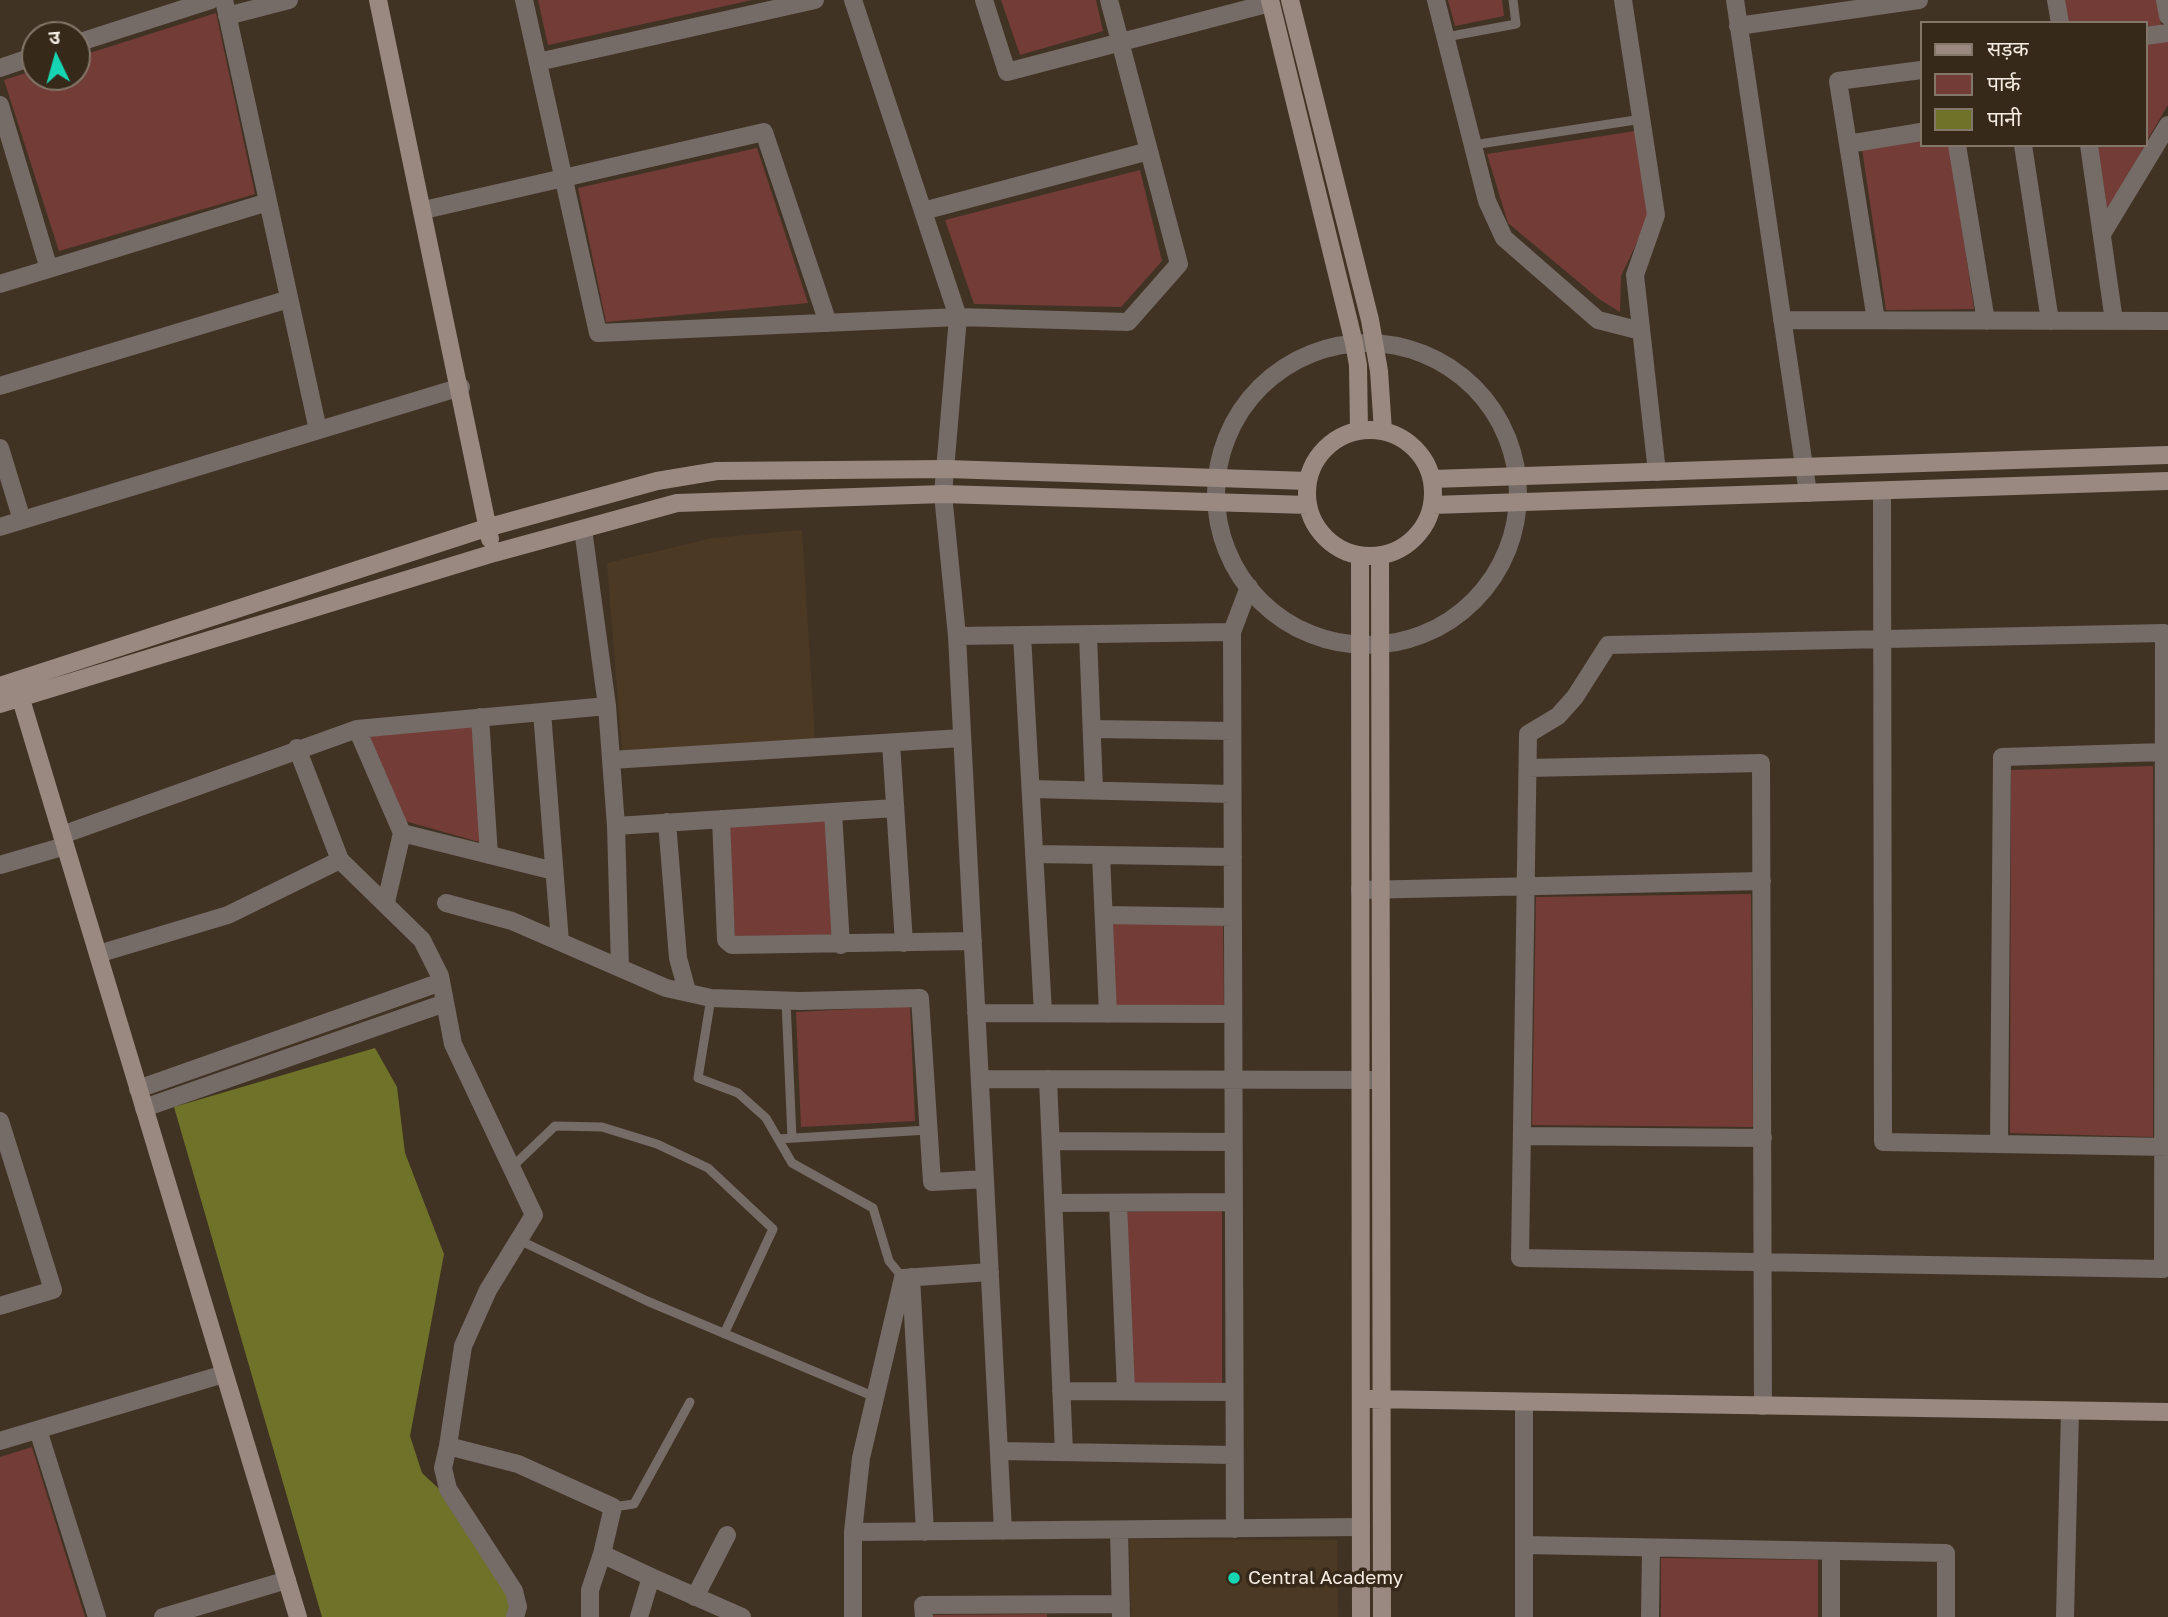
<!DOCTYPE html>
<meta charset="utf-8">
<style>
body{margin:0}
#map{position:relative;width:2168px;height:1617px;overflow:hidden;background:#413324;font-family:"Golos Text","Noto Sans Devanagari",sans-serif}
canvas{display:block}
.legend{position:absolute;left:1920px;top:21px;width:228px;height:126px;box-sizing:border-box;background:#37291a;border:2px solid #83776a;margin:0;padding:9px 12px;list-style:none;font-size:21px;color:#f4ebe1}
.legend li{display:flex;align-items:center;gap:14px;height:35px}
.legend b{width:35px;border:2px solid #83776a}
.north{position:absolute;left:21px;top:21px;width:70px;height:70px;box-sizing:border-box;background:#37291a;border:2px solid #83776a;border-radius:50%;rotate:355deg;font-size:19px;font-weight:700;line-height:28px;text-align:center;color:#f4ebe1}
.north::after{content:'';display:block;margin:auto;width:24px;height:32px;background:#16d5b3;clip-path:polygon(50% 0,100% 100%,50% 72%,0 100%)}
</style>
<div id="map">
<canvas width="2168" height="1617"></canvas>
<ul class="legend">
<li><b style="height:9px;background:#998981"></b>सड़क</li>
<li><b style="height:19px;background:#733c37"></b>पार्क</li>
<li><b style="height:19px;background:#6f7229"></b>पानी</li>
</ul>
<div class="north">उ</div>
</div>
<script>
const context = document.querySelector('canvas').getContext('2d');
context.lineJoin = 'round';
function fill(path, color) {
  context.fillStyle = color;
  context.fill(path, 'evenodd');
}
function shape(rows) {
  const path = new Path2D();
  for (const r of rows) {
    if (r.length === 3) {
      path.moveTo(r[0] + r[2], r[1]);
      path.arc(r[0], r[1], r[2], 0, 2 * Math.PI);
      continue;
    }
    path.moveTo(r[0], r[1]);
    for (let i = 2; i < r.length; i += 2) path.lineTo(r[i], r[i + 1]);
  }
  return path;
}
function strokePath(path, color, width, dash) {
  context.strokeStyle = color;
  context.lineWidth = width;
  context.lineCap = dash ? 'butt' : 'round';
  context.setLineDash(dash || []);
  context.stroke(path);
}
function write(font, color, halo, rows, align = 'center') {
  context.font = font + ' "Golos Text",sans-serif';
  context.lineWidth = 7;
  context.setLineDash([]);
  context.textBaseline = 'middle';
  context.strokeStyle = halo;
  context.fillStyle = color;
  for (const [text, x, y, turn = 0] of rows) {
    context.save();
    context.translate(x, y);
    context.rotate((+turn || 0) * Math.PI / 180);
    context.textAlign = isNaN(turn) ? turn : align;
    if (halo) context.strokeText(text, 0, 0);
    context.fillText(text, 0, 0);
    context.restore();
  }
}
const built = shape([
 [802,530,815,740,622,751,607,563,713,538],
 [1129,1539,1337,1540,1338,1617,1131,1617]
]);
const green = shape([
 [538,0,752,0,548,45],
 [1001,0,1096,0,1103,31,1020,55],
 [1448,0,1502,0,1504,16,1455,26],
 [2063,0,2157,0,2161,25,2145,27,2145,23,2066,23],
 [216,13,255,194,59,251,4,80,35,70,35,77,77,77,77,57],
 [2168,41,2168,105,2145,144,2145,44],
 [1635,131,1648,219,1621,276,1620,312,1599,299,1508,223,1487,154],
 [1921,141,1921,145,1950,145,1974,309,1886,310,1862,149],
 [2098,145,2145,145,2107,210],
 [757,148,808,303,606,322,578,188],
 [1140,170,1162,261,1121,307,974,304,945,220],
 [472,726,483,843,405,821,369,735],
 [2153,766,2153,1137,2010,1133,2011,770],
 [825,821,832,938,735,939,728,825],
 [1751,894,1753,1127,1532,1125,1536,897],
 [1109,919,1223,921,1224,1008,1113,1007],
 [910,1006,915,1121,801,1127,796,1012],
 [1222,1210,1222,1383,1132,1383,1127,1212],
 [32,1447,85,1617,0,1617,0,1457],
 [1661,1558,1818,1560,1818,1617,1661,1617],
 [1047,1614,1047,1617,931,1617,931,1615]
]);
const water = shape([
 [375,1048,397,1087,405,1153,444,1254,410,1436,422,1473,464,1512,494,1566,516,1617,322,1617,174,1107]
]);
const lane = shape([
 [1446,37,1516,24,1513,0],
 [1473,145,1642,119],
 [711,998,698,1078,738,1093,766,1118,792,1163,873,1208,889,1261,903,1278],
 [786,1001,792,1138],
 [778,1139,928,1130],
 [511,1168,555,1126,602,1127,657,1144,708,1168,773,1229,724,1334],
 [519,1240,647,1301,875,1397],
 [613,1507,634,1504,690,1402]
]);
const street = shape([
 [224,0,318,430],
 [524,0,598,333,958,317,1128,322,1179,264,1109,0],
 [853,0,958,317,943,494,957,636,1003,1531],
 [984,0,1007,72,1270,3],
 [1436,0,1487,201,1504,238,1598,320,1641,331],
 [1623,0,1656,215,1635,275,1657,472],
 [1735,0,1808,493],
 [2056,0,2060,23],
 [2165,0,2168,16],
 [227,16,289,0],
 [1738,26,1919,0],
 [2145,36,2168,33],
 [77,43,211,0],
 [538,62,815,0],
 [0,68,35,56],
 [0,105,49,269],
 [1848,144,1921,132],
 [1957,145,1986,321],
 [2023,145,2050,321],
 [2089,145,2114,321],
 [424,210,764,132,828,323],
 [923,211,1149,151],
 [2102,234,2168,125],
 [0,284,268,202],
 [1782,320,2168,321],
 [1876,320,1838,81,1921,70],
 [1367,494,151],
 [0,386,289,299],
 [0,448,22,520],
 [1882,491,1883,1142,2168,1147],
 [0,527,461,387],
 [583,529,607,706,616,826,620,968],
 [2164,633,2163,1269,1520,1258,1528,734,1558,716,1575,697,1608,645,2164,633],
 [1022,635,1043,1013],
 [1088,635,1094,790],
 [957,636,1232,632],
 [542,712,560,942],
 [480,717,489,855],
 [357,729,402,833,386,902],
 [1092,729,1232,731],
 [891,743,904,943],
 [297,748,340,860,422,940,440,976,453,1044,534,1215,488,1290,463,1346,448,1446,518,1464,613,1507,602,1554,651,1577,639,1617],
 [611,760,962,738],
 [1528,768,1761,763,1763,1406],
 [1031,789,1232,794],
 [833,812,841,945],
 [721,819,726,940,732,945,973,941],
 [667,822,678,958,687,991],
 [616,826,895,808],
 [402,833,554,871],
 [62,835,357,729,607,706],
 [1034,854,1233,857],
 [1101,855,1108,1014],
 [0,865,65,846],
 [1360,890,1762,881],
 [446,903,512,921,666,988,711,998,800,1001,920,998,932,1182,985,1179],
 [1104,915,1233,917],
 [98,954,228,915,340,860],
 [976,1013,1233,1014],
 [980,1079,1380,1080],
 [1048,1079,1064,1452],
 [138,1089,441,982],
 [144,1108,445,1003],
 [0,1121,53,1290,0,1306],
 [1522,1136,1763,1138],
 [1051,1141,1233,1142],
 [1999,1144,2002,757,2164,752],
 [1054,1203,1234,1202],
 [1118,1203,1126,1391],
 [911,1277,925,1532],
 [1061,1391,1234,1392],
 [1524,1402,1524,1617],
 [38,1430,97,1617],
 [0,1441,224,1374],
 [448,1446,443,1468,448,1489,514,1591,518,1607,515,1617],
 [999,1451,1234,1455],
 [1235,1529,1232,632,1249,587],
 [1119,1530,1121,1617],
 [853,1532,1361,1527],
 [1524,1545,1946,1553,1946,1617],
 [651,1577,742,1617],
 [695,1597,727,1535],
 [163,1617,287,1580],
 [590,1617,590,1590,602,1554],
 [853,1617,853,1532,861,1458,903,1278,990,1272],
 [924,1617,923,1605,1121,1604],
 [1650,1617,1651,1548],
 [1831,1617,1831,1551],
 [2065,1617,2070,1411]
]);
const secondary = shape([
 [378,0,490,539],
 [1270,0,1354,343,1358,365,1359,431],
 [1290,0,1370,320,1379,371,1383,431],
 [1370,493,63],
 [1432,479,2168,455],
 [1432,505,2168,481],
 [1360,556,1361,1617],
 [1380,556,1382,1617],
 [0,686,486,528,657,481,717,471,947,469,1308,481],
 [17,686,298,1617],
 [0,704,494,553,677,503,943,494,1308,505],
 [1370,1399,2168,1412]
]);
const markers = [
 [1234,1578,7,"#16d5b3"]
];
const poiNames = [
 ["Central Academy",1248,1578]
];
fill(built, '#4c3924');
fill(green, '#733c37');
fill(water, '#6f7229');
strokePath(lane, '#756b67', 9);
strokePath(street, '#756b67', 18);
strokePath(secondary, '#998981', 18);
for (const [x, y, r, color] of markers) {
  const dot = new Path2D();
  dot.arc(x, y, r, 0, 2 * Math.PI);
  context.fillStyle = color;
  context.fill(dot);
  strokePath(dot, '#37291a', 2.5);
}
write('19px', '#f4ebe1', '#37291a', poiNames, 'left');
</script>
